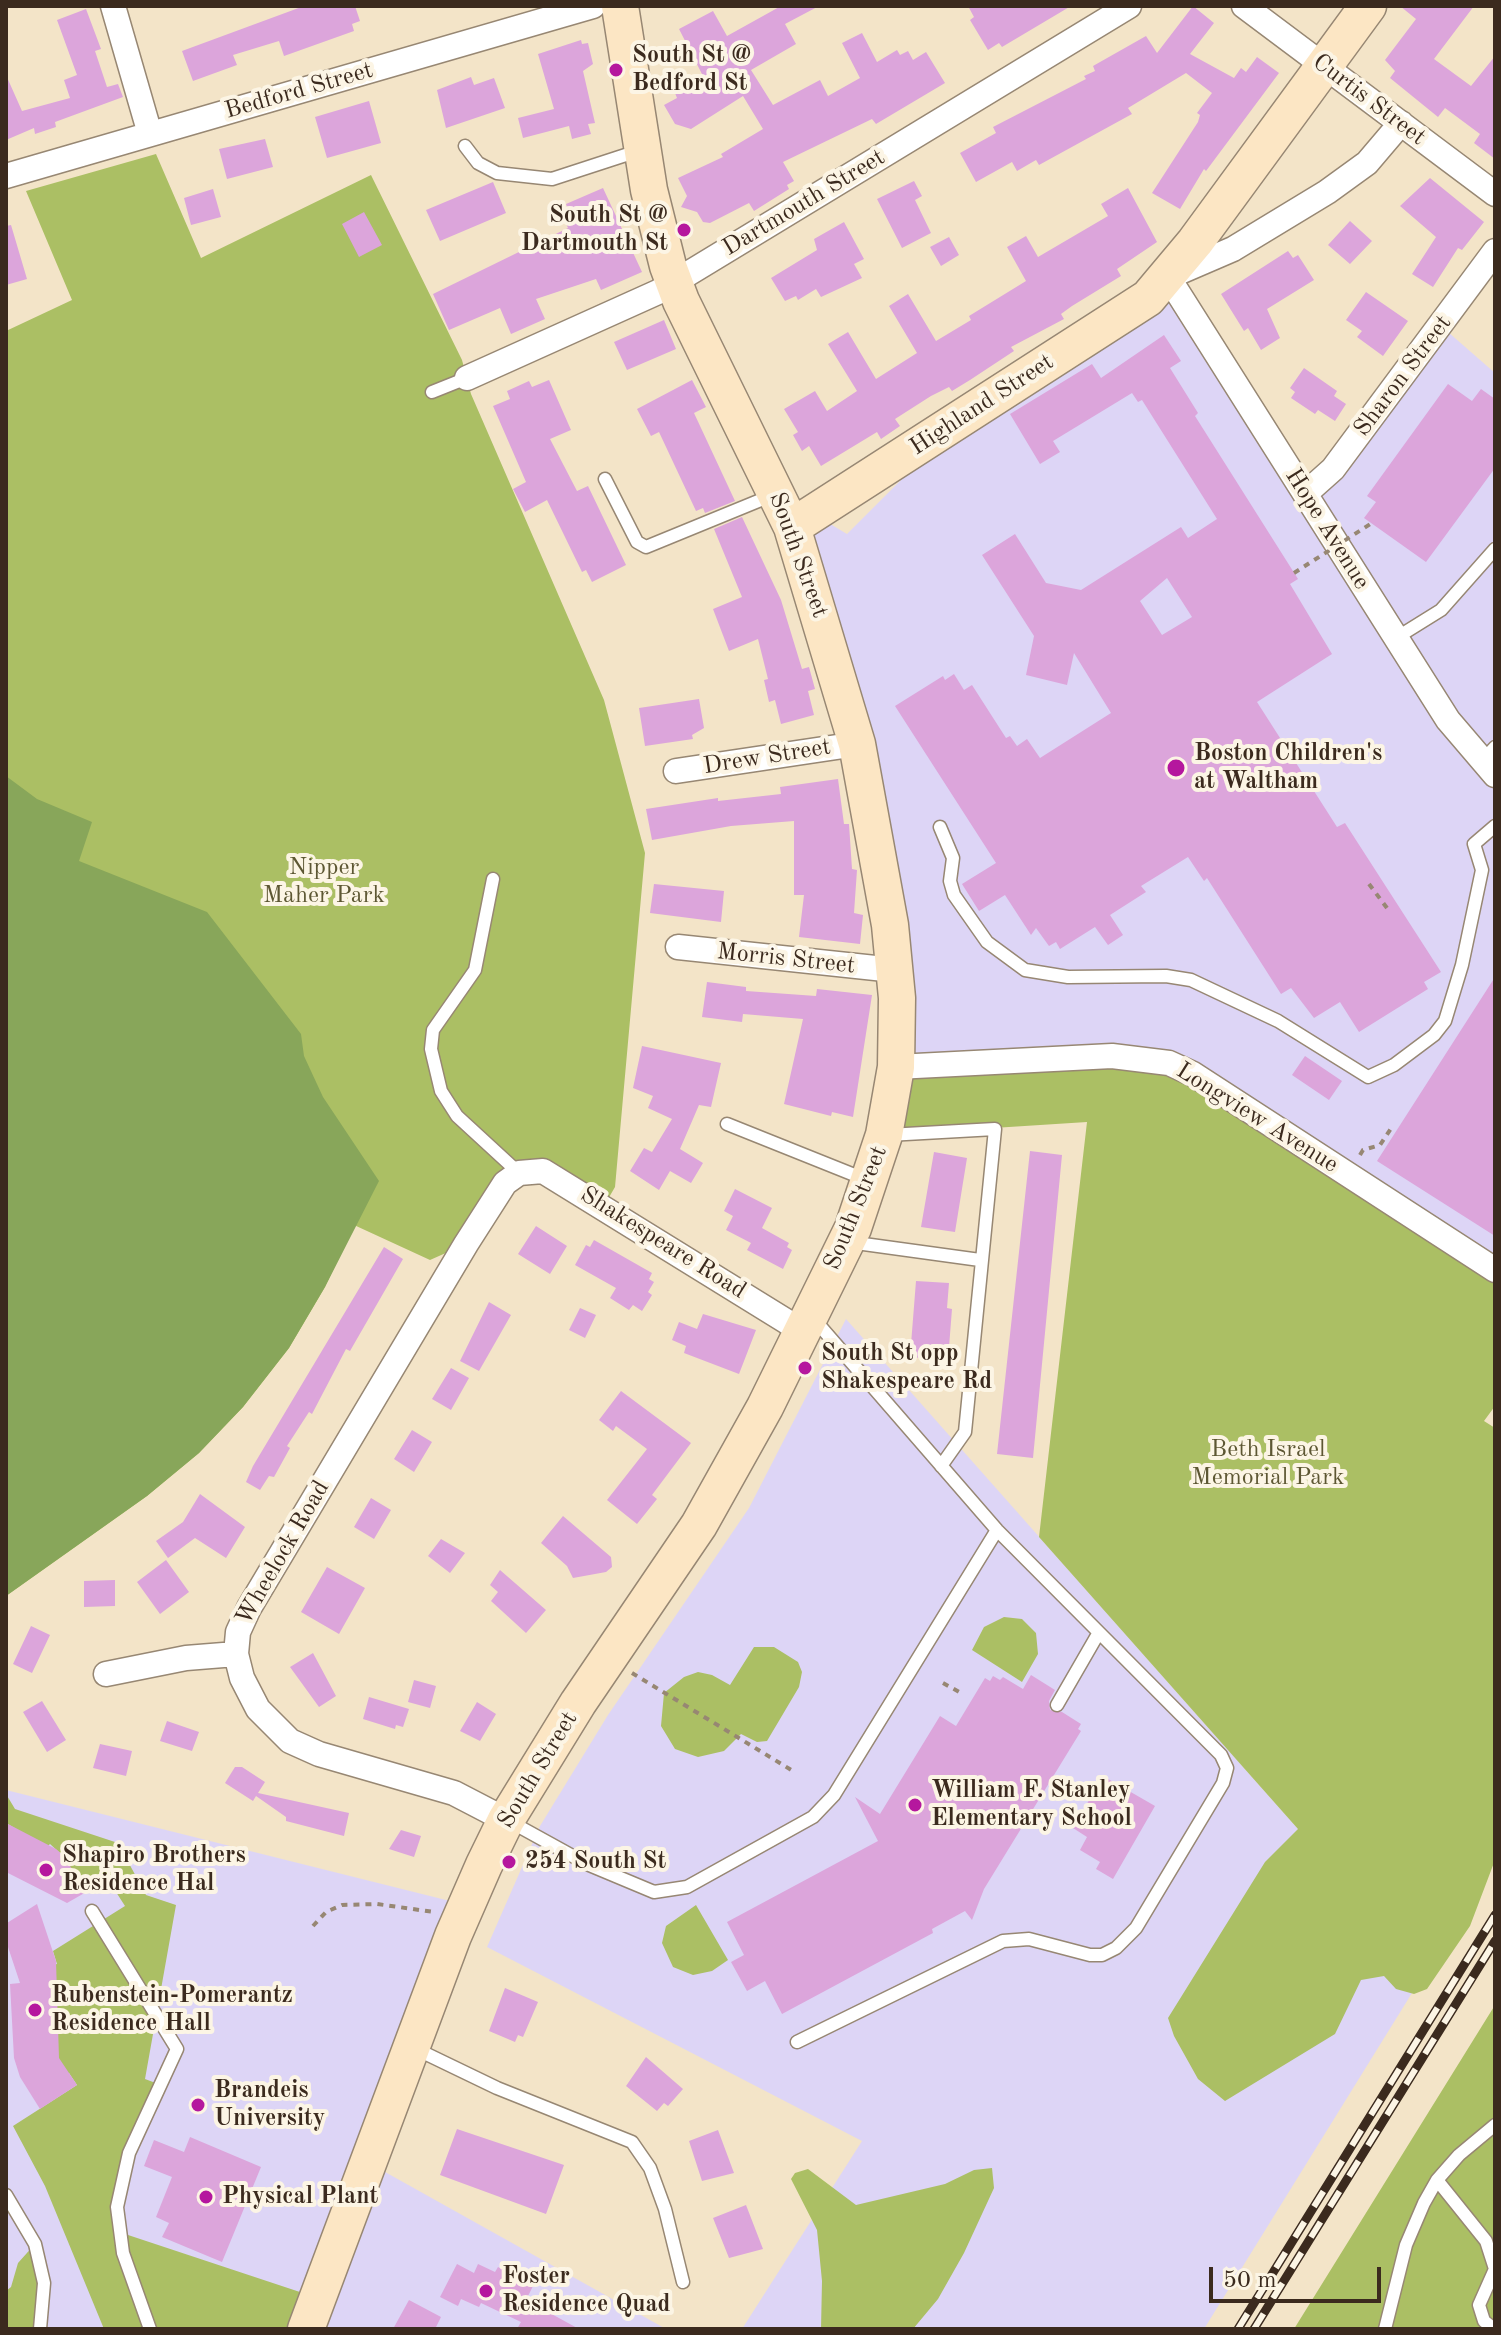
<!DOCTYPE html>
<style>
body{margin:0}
#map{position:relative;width:1501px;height:2335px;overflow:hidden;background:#f3e4c8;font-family:"Old Standard TT",serif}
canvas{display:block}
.frame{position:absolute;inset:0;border:8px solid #3b2a1e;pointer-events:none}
.scale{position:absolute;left:1209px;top:2267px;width:172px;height:36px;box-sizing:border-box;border:4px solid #3b2a1e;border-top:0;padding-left:10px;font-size:24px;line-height:28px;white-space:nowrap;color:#3b2a1e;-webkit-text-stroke:6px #fcf5e5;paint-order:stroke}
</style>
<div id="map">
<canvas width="1501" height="2335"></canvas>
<div class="frame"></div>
<div class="scale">50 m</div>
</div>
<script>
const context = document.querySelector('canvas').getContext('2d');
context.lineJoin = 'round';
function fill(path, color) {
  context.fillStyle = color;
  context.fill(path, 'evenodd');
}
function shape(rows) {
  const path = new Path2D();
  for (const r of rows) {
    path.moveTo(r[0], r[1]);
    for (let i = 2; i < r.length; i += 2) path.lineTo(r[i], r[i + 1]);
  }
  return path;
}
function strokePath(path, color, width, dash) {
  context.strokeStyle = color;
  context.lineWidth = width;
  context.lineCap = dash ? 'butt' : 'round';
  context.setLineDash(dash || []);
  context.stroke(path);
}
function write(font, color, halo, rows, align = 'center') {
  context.font = font + ' "Old Standard TT",serif';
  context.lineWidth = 8;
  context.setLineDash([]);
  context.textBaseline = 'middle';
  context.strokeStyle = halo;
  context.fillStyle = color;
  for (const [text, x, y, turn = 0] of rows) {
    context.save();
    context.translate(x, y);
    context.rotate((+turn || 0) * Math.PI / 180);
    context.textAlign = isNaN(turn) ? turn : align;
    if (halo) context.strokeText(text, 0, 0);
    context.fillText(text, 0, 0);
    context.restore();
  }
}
const built = shape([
 [1168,277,1305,494,1440,325,1495,373,1495,747,1483,760,1495,775,1495,1270,1193,1074,896,1067,897,1028,809,579,815,515,847,534,969,412],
 [846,1319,1425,1972,1204,2329,742,2329,862,2141,487,1947,540,1826,608,1715,749,1508],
 [6,1790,466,1905,369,2163,666,2329,6,2329]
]);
const green = shape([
 [156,154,201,258,371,175,462,360,471,394,604,700,645,853,615,1187,604,1206,527,1171,466,1244,430,1260,354,1225,325,1287,289,1348,243,1407,199,1453,147,1496,6,1596,6,331,72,300,26,191],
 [1149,1058,1495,1270,1495,1406,1484,1421,1495,1428,1495,1860,1470,1926,1427,1989,1414,1994,1396,1989,1384,1976,1361,1980,1335,2034,1225,2101,1198,2079,1174,2036,1168,2018,1265,1862,1298,1829,1039,1537,1087,1122,884,1135,896,1067],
 [1004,1617,1022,1619,1036,1633,1038,1654,1022,1682,972,1650,984,1627],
 [754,1647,774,1647,798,1662,802,1672,799,1687,767,1741,757,1742,741,1734,724,1751,698,1757,675,1749,661,1726,664,1693,684,1677,698,1672,712,1675,730,1685],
 [6,1794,15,1809,118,1843,146,1895,176,1905,145,2079,161,2085,129,2153,119,2232,318,2298,306,2329,104,2329,45,2186,13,2126,77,2085,69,2073,61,2078,56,2051,57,1982,53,1981,52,1965,57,1964,53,1951,125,1906,107,1878,88,1891,68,1867,72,1864,50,1844,47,1847,6,1823],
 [696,1905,728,1960,712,1971,693,1975,673,1967,662,1943,666,1926],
 [1495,2005,1495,2329,1294,2329],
 [992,2168,994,2188,964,2253,938,2299,913,2329,821,2329,822,2281,817,2230,791,2179,795,2173,808,2169,856,2205,945,2184,974,2170],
 [35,2244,44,2283,40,2329,6,2329,6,2291,11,2287,18,2263]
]);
const forest = shape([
 [6,776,37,799,92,822,79,861,207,912,301,1034,304,1056,323,1097,379,1181,325,1287,289,1348,243,1407,199,1453,147,1496,6,1596]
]);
const building = shape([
 [304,6,355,6,360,21,352,24,354,31,284,56,279,41,233,55,237,65,193,81,182,51],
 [781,6,819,6,785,24,796,44,751,70,773,105,820,80,828,96,860,78,842,43,862,33,877,62,897,50,900,55,908,51,913,60,926,52,945,83,876,124,872,119,783,162,794,181,787,185,789,189,754,211,749,203,710,223,703,222,697,212,681,207,687,196,678,178,723,157,721,154,763,129,743,96,691,129,675,124,664,105,677,98,675,93,703,76,679,29,713,11,727,36],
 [968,6,1071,6,1002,47,999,43,988,50,970,20,974,17],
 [1193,6,1214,23,1190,54,1234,78,1241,68,1246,72,1257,57,1279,73,1206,171,1204,169,1180,209,1152,193,1198,122,1200,115,1197,113,1212,93,1186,73,1128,108,1132,114,1039,165,1036,160,1017,171,1012,162,976,182,960,153,996,133,993,127,1086,79,1084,76,1095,71,1093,66,1146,36,1157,53],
 [1400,6,1474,6,1434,59,1471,86,1495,56,1495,159,1474,143,1480,134,1445,108,1438,117,1390,78,1395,71,1385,60,1416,19],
 [86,9,101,49,95,51,107,87,118,84,123,97,55,122,56,127,35,134,34,128,6,140,6,75,22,111,70,98,64,80,77,75,57,20],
 [581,40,582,44,588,43,593,64,583,71,595,123,588,124,591,134,572,139,569,126,523,138,518,118,554,109,538,54],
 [471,77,474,85,494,78,505,108,446,128,437,90],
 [369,101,381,143,327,158,315,117],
 [265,139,273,167,227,179,219,149],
 [1430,178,1484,222,1462,250,1458,248,1433,287,1412,274,1436,237,1400,206],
 [914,181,922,196,915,200,931,233,902,248,877,199],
 [493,182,506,213,440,241,426,210],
 [603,188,642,272,601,290,596,279,536,299,545,319,511,334,500,308,449,330,433,294,568,228,563,217,570,215,566,204],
 [1128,188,1157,242,1117,269,1121,276,1072,306,1061,314,1064,319,1011,347,1014,351,970,380,952,391,949,387,931,396,895,419,900,426,881,439,877,432,821,466,809,446,802,451,793,435,798,432,784,409,815,391,827,411,857,391,828,344,848,332,876,379,917,353,889,306,908,294,936,341,971,320,969,316,1026,281,1007,247,1026,236,1038,257,1108,216,1101,204],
 [213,189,221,217,191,225,184,198],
 [364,212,382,245,359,257,342,224],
 [1350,221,1372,241,1350,264,1328,245],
 [844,222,864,259,854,264,862,278,821,297,816,289,798,300,796,296,785,301,771,278,817,250,814,239],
 [11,225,27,279,6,285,6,226],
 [949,237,959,255,941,266,930,247],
 [1288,251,1293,258,1298,255,1314,280,1267,309,1280,338,1261,350,1248,328,1244,331,1221,294],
 [1366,292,1408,321,1383,356,1357,337,1362,331,1346,320],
 [664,320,676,349,627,370,614,342],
 [1164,335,1181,361,1170,368,1198,413,1195,416,1298,579,1290,584,1332,654,1257,702,1337,827,1345,823,1441,972,1424,982,1428,989,1359,1032,1340,1002,1314,1018,1291,988,1281,994,1207,878,1204,881,1188,857,1141,886,1146,892,1110,915,1123,935,1108,945,1095,927,1060,949,1056,942,1049,946,1036,928,1031,935,1005,895,979,911,962,884,996,863,895,706,943,676,945,680,954,674,964,690,972,685,1006,738,1010,736,1017,746,1027,739,1040,758,1111,713,1074,653,1067,685,1026,675,1034,636,982,555,1015,534,1046,583,1081,590,1181,527,1188,538,1217,519,1142,400,1138,402,1132,393,1053,441,1060,452,1040,464,1010,414,1092,364,1101,378],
 [1167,578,1192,617,1162,635,1140,601],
 [1304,368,1337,391,1334,396,1346,404,1335,421,1318,410,1315,414,1291,398,1295,392,1290,388],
 [549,380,571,430,550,439,577,491,588,486,626,565,592,582,586,570,582,572,547,500,525,512,513,489,526,482,493,406,510,399,507,391,529,381,532,387],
 [692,380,706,407,694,413,735,501,705,513,703,508,696,511,659,432,651,436,637,409],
 [1448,384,1472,401,1481,389,1495,399,1495,468,1426,562,1364,518,1376,502,1367,496],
 [742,517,781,600,802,669,809,667,815,689,808,691,814,715,781,724,775,700,769,702,764,680,768,679,758,639,729,651,713,609,742,597,714,529],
 [699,699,704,728,692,735,693,739,645,746,639,708],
 [838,779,844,824,849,824,852,869,857,870,854,913,863,915,860,944,799,937,804,895,794,895,794,821,731,826,652,840,646,809,718,798,718,801,781,794,780,787],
 [654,884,724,891,721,922,650,913],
 [1495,977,1495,1236,1377,1161],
 [707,982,746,987,746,991,816,996,817,989,872,995,853,1117,832,1112,831,1116,784,1104,803,1019,743,1014,742,1022,702,1017],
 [642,1046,721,1063,711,1107,699,1105,680,1149,703,1163,691,1183,670,1171,659,1190,630,1171,644,1148,652,1152,672,1119,648,1108,653,1096,633,1088],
 [1305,1056,1342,1081,1329,1100,1292,1075],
 [1030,1151,1062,1155,1033,1458,997,1454],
 [934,1152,967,1158,955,1232,921,1227],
 [735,1189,772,1208,762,1228,789,1243,787,1247,792,1250,783,1269,747,1250,751,1243,726,1230,733,1216,724,1211],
 [536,1226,567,1246,550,1274,518,1254],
 [594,1240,652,1273,649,1279,654,1282,648,1292,652,1295,642,1311,633,1305,629,1310,610,1298,616,1288,575,1265,586,1245,590,1247],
 [384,1247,403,1259,350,1351,346,1349,312,1414,309,1412,287,1446,290,1448,274,1477,269,1476,260,1490,246,1482,253,1466],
 [916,1281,949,1283,947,1308,952,1309,948,1360,910,1357],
 [489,1302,511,1315,479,1371,460,1361],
 [580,1308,596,1315,585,1338,569,1330],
 [703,1314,756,1330,739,1374,684,1353,686,1346,672,1340,679,1322,697,1329],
 [451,1368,469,1378,451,1410,432,1399],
 [621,1391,691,1443,652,1495,657,1499,637,1524,607,1500,647,1449,616,1426,613,1431,599,1420],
 [412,1430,432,1442,414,1472,394,1459],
 [200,1494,245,1527,226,1558,195,1538,168,1558,156,1541,183,1522],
 [371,1498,391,1510,374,1539,354,1527],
 [563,1516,611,1557,612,1567,606,1572,573,1578,567,1566,541,1543],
 [441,1539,465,1553,450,1573,428,1556],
 [166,1560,189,1592,160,1614,137,1582],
 [327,1567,365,1588,339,1634,301,1612],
 [500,1570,546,1610,526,1633,491,1601,498,1592,490,1585],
 [115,1580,115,1606,84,1607,84,1581],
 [31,1626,50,1635,32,1673,13,1664],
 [313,1653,336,1696,319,1707,290,1667],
 [1031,1675,1055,1690,1049,1701,1050,1710,1062,1712,1081,1724,1078,1729,1081,1731,984,1889,972,1920,965,1911,932,1929,933,1933,782,2014,765,1981,747,1991,731,1962,744,1955,727,1922,878,1841,855,1797,880,1814,940,1716,956,1726,985,1678,990,1681,993,1676,1000,1680,1003,1677,1023,1689],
 [414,1680,436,1686,430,1708,408,1702],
 [369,1697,409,1709,403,1727,396,1725,395,1729,363,1719],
 [42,1701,66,1740,47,1752,23,1712],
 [477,1702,496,1714,480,1741,460,1731],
 [167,1721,199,1732,192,1751,160,1741],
 [100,1744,132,1751,126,1776,93,1768],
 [235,1767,242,1767,265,1782,258,1793,349,1813,344,1836,286,1821,286,1817,256,1796,253,1801,225,1783],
 [1103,1776,1155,1806,1113,1879,1096,1869,1100,1862,1080,1850,1087,1837,1073,1828],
 [6,1823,56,1849,73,1864,70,1866,88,1891,67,1903,6,1872],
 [401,1830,421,1836,414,1857,389,1849],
 [37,1904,56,1961,59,2058,77,2085,40,2109,20,2077,14,2058,10,1984,20,1983,8,1947,7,1923],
 [505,1988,538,2002,523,2037,518,2035,515,2042,489,2031],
 [646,2057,683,2089,668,2106,664,2103,657,2111,626,2086],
 [457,2129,564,2165,546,2214,440,2175],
 [718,2130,734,2173,702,2181,689,2141],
 [190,2137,261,2167,222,2262,162,2237,169,2223,156,2217,172,2177,144,2166,154,2140,184,2152],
 [746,2205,763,2249,729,2258,713,2218],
 [457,2264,474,2273,478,2264,495,2272,498,2267,533,2286,526,2300,579,2329,517,2329,521,2322,481,2303,479,2307,461,2299,458,2306,440,2297],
 [409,2300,441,2317,435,2329,393,2329]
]);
const path = shape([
 [1369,884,1387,908],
 [1360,1155,1363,1150,1380,1145,1392,1127],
 [632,1673,793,1771],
 [943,1683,963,1694],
 [313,1926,326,1912,342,1905,377,1904,434,1912]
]);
const lane = shape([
 [465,146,478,163,497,173,552,179,641,150],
 [432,392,467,378],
 [605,479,637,542,646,547,773,495],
 [1396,638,1441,610,1495,549],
 [1483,760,1495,747],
 [940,827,953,858,950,881,954,895,987,942,1025,970,1068,977,1166,976,1191,980,1278,1021,1368,1077,1394,1065,1434,1035,1445,1021,1462,965,1482,870,1474,844,1495,826],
 [493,879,475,970,433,1030,431,1049,441,1091,457,1116,519,1173],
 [727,1124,867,1180],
 [888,1135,995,1129,965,1432,941,1466],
 [849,1242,980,1260],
 [1057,1705,1098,1634],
 [509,1821,587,1864,654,1892,687,1887,813,1817,834,1795,997,1530],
 [92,1911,177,2049,129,2153,117,2207,123,2253,150,2329],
 [797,2042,1003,1941,1029,1939,1090,1955,1102,1955,1116,1948,1136,1928,1223,1783,1227,1768,1221,1755,997,1530,813,1318],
 [414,2048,497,2088,632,2142,650,2168,665,2209,683,2282],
 [1437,2180,1486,2241,1495,2269],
 [6,2195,35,2244,44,2283,40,2329],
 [1385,2329,1406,2245,1424,2203,1437,2180,1459,2155,1495,2125],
 [1494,2329,1484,2321,1479,2305,1495,2269]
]);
const street = shape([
 [113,6,150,134],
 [1244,6,1495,194],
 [1401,123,1367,163,1327,192,1233,249,1168,277,1448,720,1495,775],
 [6,176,593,6],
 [467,378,658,292,1129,6],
 [1305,494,1333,469,1495,251],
 [676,771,857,744],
 [678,947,894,970],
 [896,1067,1112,1056,1169,1063,1193,1074,1495,1270],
 [106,1674,186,1658,236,1654],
 [506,1820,454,1793,319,1754,290,1741,258,1709,242,1678,236,1654,238,1632,249,1608,466,1244,505,1183,519,1173,543,1171,802,1331]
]);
const secondary = shape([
 [792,527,1148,298,1195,242,1368,6],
 [306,2329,453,1936,484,1865,506,1820,578,1703,699,1525,765,1407,853,1228,884,1135,896,1067,897,998,890,925,857,744,792,527,681,301,668,266,649,190,620,6]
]);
const rail = shape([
 [1238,2329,1495,1915],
 [1254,2329,1495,1941]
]);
const pathBridge = shape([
 [1294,573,1372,523]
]);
const markers = [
 [616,70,8,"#b5179e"],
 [684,230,8,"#b5179e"],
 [1176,768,10,"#b5179e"],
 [805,1368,8,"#b5179e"],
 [915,1805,8,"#b5179e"],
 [509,1862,8,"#b5179e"],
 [46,1870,8,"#b5179e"],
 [35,2010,8,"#b5179e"],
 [198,2105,8,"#b5179e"],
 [206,2197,8,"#b5179e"],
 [486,2291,8,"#b5179e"]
];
const poiNames = [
 ["South St @",632,56],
 ["Bedford St",632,84],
 ["South St @",668,216,"right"],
 ["Dartmouth St",668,244,"right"],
 ["Boston Children's",1194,754],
 ["at Waltham",1194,782],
 ["South St opp",821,1354],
 ["Shakespeare Rd",821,1382],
 ["William F. Stanley",931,1791],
 ["Elementary School",931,1819],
 ["Shapiro Brothers",62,1856],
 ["Residence Hal",62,1884],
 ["254 South St",525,1862],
 ["Rubenstein-Pomerantz",51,1996],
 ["Residence Hall",51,2024],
 ["Brandeis",214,2091],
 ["University",214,2119],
 ["Physical Plant",222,2197],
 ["Foster",502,2277],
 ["Residence Quad",502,2305]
];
const streetNames = [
 ["Bedford Street",299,91,-16],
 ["Curtis Street",1369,100,37],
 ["Dartmouth Street",804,203,-31],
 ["Sharon Street",1403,376,-53],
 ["Highland Street",982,405,-33],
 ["Hope Avenue",1327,529,58],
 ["South Street",798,555,70],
 ["Drew Street",767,757,-9],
 ["Morris Street",786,959,6],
 ["Longview Avenue",1257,1118,32],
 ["South Street",856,1208,-68],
 ["Shakespeare Road",663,1243,32],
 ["Wheelock Road",283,1553,-60],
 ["South Street",538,1770,-59]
];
const parkNames = [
 ["Nipper",324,868],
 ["Maher Park",324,896],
 ["Beth Israel",1268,1450],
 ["Memorial Park",1268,1478]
];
fill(built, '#ddd5f6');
fill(green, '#abbf64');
fill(forest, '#88a65a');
fill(building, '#dca5db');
strokePath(lane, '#978773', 15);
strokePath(street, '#978773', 27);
strokePath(secondary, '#978773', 39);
strokePath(path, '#978773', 4, [6, 6]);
strokePath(lane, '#fff', 12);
strokePath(street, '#fff', 24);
strokePath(secondary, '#fce6c4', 36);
strokePath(rail, '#3b2a1e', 9);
strokePath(rail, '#fcf5e5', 6, [18]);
strokePath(pathBridge, '#978773', 4, [6, 6]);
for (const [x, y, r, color] of markers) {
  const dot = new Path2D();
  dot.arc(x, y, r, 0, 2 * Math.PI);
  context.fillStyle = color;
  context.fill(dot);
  strokePath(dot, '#fcf5e5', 3);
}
write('bold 24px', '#3b2a1e', '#fcf5e5', poiNames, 'left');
write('24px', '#3b2a1e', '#fcf5e5', streetNames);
write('24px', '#5d5733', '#fcf5e5', parkNames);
</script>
